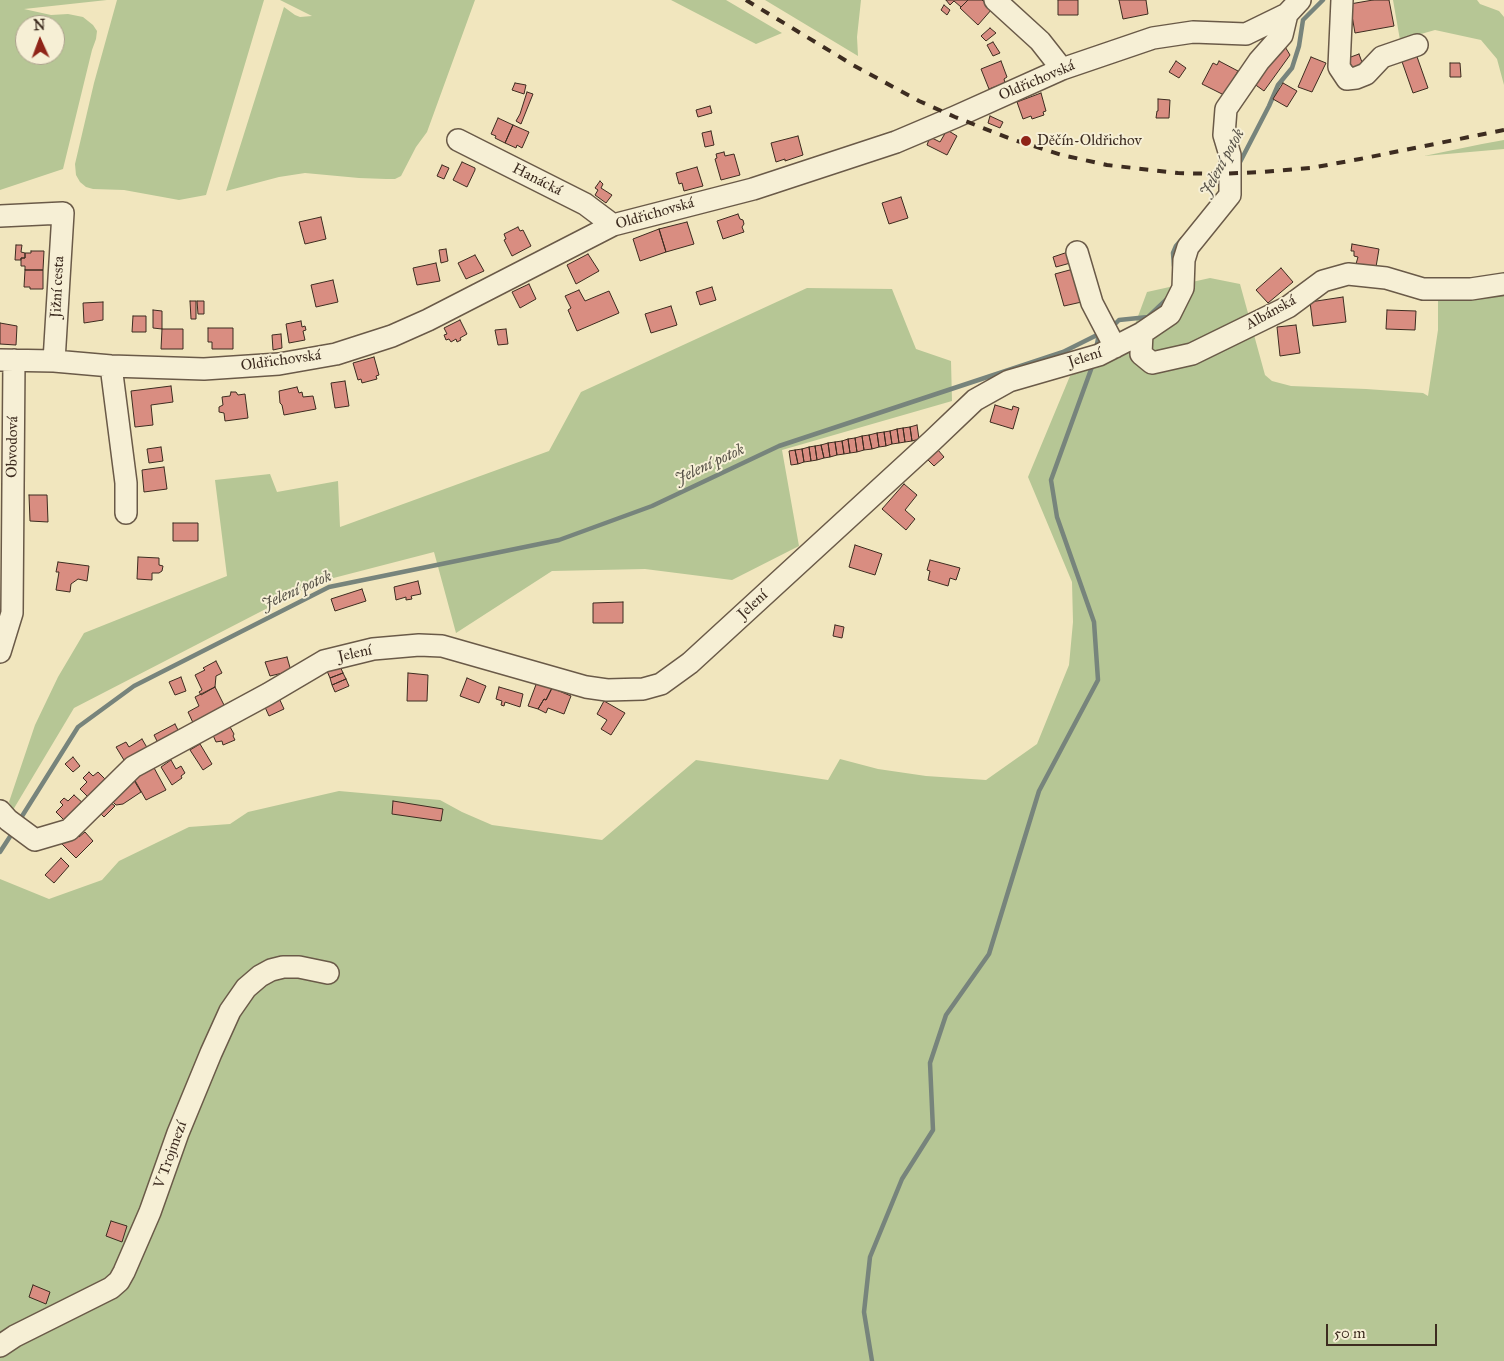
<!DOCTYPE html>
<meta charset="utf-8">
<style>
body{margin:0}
#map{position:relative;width:1504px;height:1361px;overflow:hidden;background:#f1e6be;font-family:"IM FELL Great Primer",serif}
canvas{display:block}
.north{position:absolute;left:15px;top:15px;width:50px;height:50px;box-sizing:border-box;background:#f6efd5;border:1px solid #aca18d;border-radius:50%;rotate:358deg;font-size:14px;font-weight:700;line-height:20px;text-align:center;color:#3d2c20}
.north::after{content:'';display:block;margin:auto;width:18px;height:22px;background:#8f2418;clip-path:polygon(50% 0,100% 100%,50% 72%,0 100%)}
.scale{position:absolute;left:1326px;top:1324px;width:111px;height:22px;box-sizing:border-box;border:2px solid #3d2c20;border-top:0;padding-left:6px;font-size:15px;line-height:18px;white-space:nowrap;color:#3d2c20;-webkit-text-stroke:4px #f6efd5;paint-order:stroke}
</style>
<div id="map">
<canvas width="1504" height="1361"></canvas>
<div class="north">N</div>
<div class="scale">50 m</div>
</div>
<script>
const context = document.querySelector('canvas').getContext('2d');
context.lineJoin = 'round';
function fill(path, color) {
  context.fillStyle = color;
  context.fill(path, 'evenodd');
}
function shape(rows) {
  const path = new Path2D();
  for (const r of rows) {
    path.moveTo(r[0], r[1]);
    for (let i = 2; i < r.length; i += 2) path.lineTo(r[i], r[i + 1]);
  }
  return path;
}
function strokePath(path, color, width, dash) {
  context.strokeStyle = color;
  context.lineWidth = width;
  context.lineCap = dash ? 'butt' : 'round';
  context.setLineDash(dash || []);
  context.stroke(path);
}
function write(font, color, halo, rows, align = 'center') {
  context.font = font + ' "IM FELL Great Primer",serif';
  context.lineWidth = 4;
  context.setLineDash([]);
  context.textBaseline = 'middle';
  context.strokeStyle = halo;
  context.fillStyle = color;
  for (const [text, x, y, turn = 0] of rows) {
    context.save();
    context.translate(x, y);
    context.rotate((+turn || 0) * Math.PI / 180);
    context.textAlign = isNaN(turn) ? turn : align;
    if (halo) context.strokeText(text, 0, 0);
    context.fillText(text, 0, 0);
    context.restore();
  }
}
const green = shape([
 [0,0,107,0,24,9,51,15,68,14,83,17,93,25,97,31,96,39,92,50,63,169,0,190],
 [25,25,55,25,55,55,25,55],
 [117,0,264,0,206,195,179,200,124,190,93,189,86,187,80,182,76,175,75,164,94,83],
 [280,0,475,0,427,132,416,147,401,176,395,179,386,179,359,178,305,173,279,177,226,191,284,7,295,15,300,17,312,16],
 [671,0,726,0,782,33,756,44],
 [765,0,861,0,857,37,858,56],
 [1393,0,1477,0,1480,4,1499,11,1504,17,1504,85,1497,59,1481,40,1435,30,1400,40],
 [1504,140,1504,149,1424,156,1482,144],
 [1210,278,1240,284,1265,375,1272,381,1291,386,1366,389,1423,393,1428,396,1438,330,1438,295,1504,289,1504,1361,0,1361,0,879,49,899,102,880,119,861,189,827,230,824,248,812,339,791,440,800,462,812,492,825,602,840,696,760,828,780,840,759,878,769,926,776,986,780,1037,744,1069,665,1073,622,1072,582,1028,477,1070,376,1124,354,1147,292],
 [807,288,892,289,916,349,951,361,952,401,782,450,799,546,732,580,645,569,552,571,456,633,434,552,318,582,74,708,13,810,9,802,35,725,58,677,84,633,227,576,215,480,270,474,277,492,338,481,340,527,549,451,581,392]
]);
const stream = shape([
 [1239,164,1269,106,1278,85,1292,68,1299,46,1303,20,1323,0],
 [1174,266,1173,253,1176,246,1182,239],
 [1112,327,1119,320,1148,317,1168,298],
 [1096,349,1099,334],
 [19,821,78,727,134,686,329,587,559,540,652,506,779,446,1063,352,1101,333],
 [0,852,13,832],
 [872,1361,864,1312,870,1257,902,1179,933,1130,930,1063,946,1015,989,954,1039,791,1098,680,1094,622,1057,517,1051,480,1093,364]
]);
const building = shape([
 [946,0,968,0,961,7,954,1,950,5,946,0],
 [968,0,982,0,992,9,978,25,960,8,968,0],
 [1058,0,1078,0,1078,15,1058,15,1058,0],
 [1119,0,1146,0,1148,14,1123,19,1119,0],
 [1373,0,1389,0,1394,26,1355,33,1350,4,1373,0],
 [944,5,950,10,947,15,941,10,944,5],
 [990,28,996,33,986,41,981,36,990,28],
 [993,42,1000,53,993,56,987,45,993,42],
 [1284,45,1290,55,1264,91,1253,83,1284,45],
 [1415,51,1428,88,1413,93,1400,56,1415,51],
 [1359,54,1363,65,1352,69,1348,58,1359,54],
 [1311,57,1326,63,1312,92,1298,87,1311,57],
 [1001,61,1007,77,1004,79,1005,83,989,89,981,69,1001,61],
 [1176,61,1186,68,1179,78,1169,72,1176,61],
 [1219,61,1238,71,1224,95,1202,84,1213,63,1217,65,1219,61],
 [1450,63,1460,63,1461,77,1450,77,1450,63],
 [515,83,526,85,524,94,512,90,515,83],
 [1283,83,1297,91,1287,107,1273,99,1283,83],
 [527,92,533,94,521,124,516,121,520,114,527,92],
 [1041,93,1046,111,1043,112,1044,115,1032,119,1031,116,1023,119,1017,102,1041,93],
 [1158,99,1170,100,1169,118,1156,118,1157,111,1158,111,1158,99],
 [710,106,712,113,698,117,696,110,710,106],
 [990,116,1003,122,1000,128,988,123,990,116],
 [498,118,513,125,505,143,495,138,496,136,491,134,498,118],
 [513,125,529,132,522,148,517,145,516,148,505,143,513,125],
 [947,130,957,136,947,155,927,145,930,137,940,142,947,130],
 [711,131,714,145,705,147,702,133,711,131],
 [798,136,803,155,785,161,785,159,776,162,771,143,798,136],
 [724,152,725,156,734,154,740,175,721,180,715,159,717,158,716,154,724,152],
 [462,162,475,168,475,170,467,187,453,180,462,162],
 [442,165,449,168,444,179,437,176,442,165],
 [697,167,703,186,684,191,682,183,679,184,676,173,697,167],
 [600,181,603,184,601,188,612,195,606,203,595,195,598,190,595,188,600,181],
 [901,197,908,218,889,224,882,203,901,197],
 [738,214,740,219,743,220,744,224,742,227,744,232,723,239,717,221,738,214],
 [321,217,326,239,305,244,299,222,321,217],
 [687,222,694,244,666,252,659,229,687,222],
 [518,227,520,231,523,230,531,246,512,256,504,240,506,239,504,234,518,227],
 [659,229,666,252,640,261,633,239,659,229],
 [1352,244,1379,249,1376,267,1356,264,1358,257,1354,256,1354,251,1351,251,1352,244],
 [16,245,22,245,21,252,25,253,25,258,21,258,21,260,15,260,16,245],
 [446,249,448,261,441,263,439,250,446,249],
 [31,251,44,251,43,270,25,270,25,266,21,266,21,258,25,258,25,253,31,253,31,251],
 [1071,251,1074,262,1056,267,1053,257,1071,251],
 [588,254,599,271,576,284,567,265,588,254],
 [475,255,484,271,466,279,458,263,475,255],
 [436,263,440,281,417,285,413,268,436,263],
 [1077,268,1086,301,1064,306,1055,274,1077,268],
 [1281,268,1293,282,1268,303,1256,290,1281,268],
 [25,270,43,270,43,289,30,289,30,287,24,287,25,270],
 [333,280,338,302,316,307,311,285,333,280],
 [529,284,536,299,520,308,512,292,529,284],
 [712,287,716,300,700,305,696,292,712,287],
 [579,290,585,301,609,291,619,313,577,331,568,310,571,308,565,296,579,290],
 [1343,297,1346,322,1313,326,1310,302,1343,297],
 [190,301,196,301,196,319,191,319,190,301],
 [197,301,204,301,204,314,198,314,197,301],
 [103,302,103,320,84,323,83,303,103,302],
 [671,306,677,325,651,333,645,314,671,306],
 [153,310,162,311,162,329,153,328,153,310],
 [1387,310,1416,311,1415,330,1386,329,1387,310],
 [133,316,146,316,146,332,132,332,133,316],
 [460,320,467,334,460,338,461,340,457,342,456,339,451,342,449,339,446,340,444,335,447,334,444,328,460,320],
 [301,321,302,327,305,326,306,330,303,331,305,340,289,343,286,324,301,321],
 [0,323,17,326,16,345,0,344,0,323],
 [1296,325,1300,353,1280,356,1277,327,1296,325],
 [208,328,233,328,233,349,212,349,212,342,208,342,208,328],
 [162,329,183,329,183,349,161,349,162,329],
 [506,329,508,344,498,345,495,330,506,329],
 [281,334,282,348,273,350,272,335,281,334],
 [374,357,379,375,376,376,377,379,362,383,361,379,358,380,353,363,374,357],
 [345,381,349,406,335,408,331,383,345,381],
 [171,386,173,402,151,405,153,425,135,427,131,391,171,386],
 [297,387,299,393,302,392,303,397,313,396,316,409,284,415,282,405,280,403,279,391,297,387],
 [231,392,236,392,238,395,245,394,248,418,225,421,224,413,219,412,219,407,223,405,222,397,230,396,231,392],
 [995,405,1012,410,1013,406,1019,408,1013,429,990,422,995,405],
 [917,425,919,439,912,441,910,427,917,425],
 [910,427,912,441,905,442,903,428,910,427],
 [903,428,905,442,899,443,897,429,903,428],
 [897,429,899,443,892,444,890,431,897,429],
 [890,431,892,444,886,446,884,432,890,431],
 [884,432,886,446,879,447,877,433,884,432],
 [877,433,879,447,872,449,869,435,877,433],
 [869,435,872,449,864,450,862,436,869,435],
 [862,436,864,450,857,452,855,438,862,436],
 [855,438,857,452,850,453,848,439,855,438],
 [848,439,850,453,844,454,842,441,848,439],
 [842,441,844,454,837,455,835,442,842,441],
 [835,442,837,455,830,457,828,443,835,442],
 [828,443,830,457,824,458,821,445,828,443],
 [821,445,824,458,817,460,815,446,821,445],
 [815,446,817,460,811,461,809,447,815,446],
 [161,447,163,461,149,463,147,449,161,447],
 [809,447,811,461,804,462,802,449,809,447],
 [802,449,804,462,798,464,795,450,802,449],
 [795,450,798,464,791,465,789,451,795,450],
 [938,450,944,457,934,466,928,460,938,450],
 [164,467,167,489,144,492,142,470,164,467],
 [904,484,917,495,905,510,915,519,906,530,882,509,904,484],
 [29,495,47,495,48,522,30,521,29,495],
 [173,523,198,523,198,541,173,541,173,523],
 [855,545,882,554,875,575,849,567,855,545],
 [138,557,159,558,159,565,163,566,162,571,159,573,152,573,152,580,137,579,138,557],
 [930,560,960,568,956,580,950,578,948,586,928,580,930,571,927,570,930,560],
 [58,562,89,566,87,581,78,579,71,584,70,592,56,590,59,572,56,572,58,562],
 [418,581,421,594,411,596,412,599,406,600,406,597,396,600,394,587,418,581],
 [362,589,366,601,335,611,331,599,362,589],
 [623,602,623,623,593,623,593,603,623,602],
 [835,625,844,627,842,638,833,636,835,625],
 [287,657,291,671,270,676,265,662,287,657],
 [216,661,222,673,216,676,215,687,201,695,199,692,202,690,195,675,205,670,203,668,216,661],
 [340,666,343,673,330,678,327,671,340,666],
 [343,673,346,679,332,685,330,678,343,673],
 [408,673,428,675,427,701,407,701,408,673],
 [181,677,186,691,175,695,169,682,181,677],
 [467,678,486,686,479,703,460,696,467,678],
 [346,679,349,686,335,692,332,685,346,679],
 [537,682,552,688,546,700,544,699,538,709,528,706,537,682],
 [215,687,227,711,195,727,188,712,199,706,195,697,215,687],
 [499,687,523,694,520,707,505,702,504,706,501,705,502,701,496,699,499,687],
 [552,688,571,696,564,714,548,708,546,713,538,709,544,699,546,700,552,688],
 [279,698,284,709,269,716,264,705,279,698],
 [604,701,625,713,611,735,601,729,607,720,597,714,604,701],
 [175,724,180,734,159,745,154,735,175,724],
 [229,725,234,734,233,736,235,740,223,745,222,741,216,742,212,733,229,725],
 [142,739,149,751,127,765,116,747,126,742,129,747,142,739],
 [200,744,212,764,203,770,190,750,200,744],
 [73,757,80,766,73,772,65,764,73,757],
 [171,760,176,769,181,766,185,773,181,776,182,778,172,785,161,767,171,760],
 [153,766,166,790,146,800,133,777,153,766],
 [89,772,93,776,98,772,108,782,90,799,80,789,87,782,83,778,89,772],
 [132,777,141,792,123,804,116,805,107,796,132,777],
 [74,795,85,805,66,822,56,812,63,805,60,802,64,798,68,801,74,795],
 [393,801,443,809,441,821,392,814,393,801],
 [110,802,115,806,104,817,100,813,110,802],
 [74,831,79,837,85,832,93,841,76,858,61,843,74,831],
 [61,858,69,866,54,883,45,875,61,858],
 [111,1221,127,1226,122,1242,106,1236,111,1221],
 [33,1285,50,1292,46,1304,29,1297,33,1285]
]);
const minor = shape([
 [995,0,1040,41,1062,69],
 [1342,0,1339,67,1347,79,1356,78,1366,74,1382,57,1417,45],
 [458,140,585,204,613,225],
 [0,216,63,213,54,361],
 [1077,252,1092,303,1115,347],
 [1142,333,1141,354,1152,363,1192,354,1288,307,1323,281,1348,274,1386,278,1423,289,1471,289,1504,284],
 [0,360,54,361,111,366,204,369,279,364,336,354,392,336,428,320,613,225,753,189,896,142,955,117,1062,69,1153,38,1193,32,1246,34,1287,14,1300,0],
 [111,366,126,483,126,513],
 [0,652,12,613,14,360],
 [0,811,8,820,35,840,69,830,133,767,268,694,324,661,373,649,419,645,442,646,586,687,607,690,643,689,661,684,690,663,932,441,975,400,1009,381,1099,355,1142,333,1170,314,1183,288,1184,260,1188,247,1230,195,1230,155,1224,135,1226,109,1259,61,1282,35,1287,14],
 [0,1346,15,1336,111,1288,119,1281,124,1272,150,1212,178,1133,211,1053,230,1011,246,988,260,976,271,970,283,967,299,967,328,973]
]);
const rail = shape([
 [746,0,853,65,919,101,955,117,1011,139,1062,155,1107,165,1178,173,1218,174,1261,172,1311,168,1360,159,1504,130]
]);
const markers = [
 [1026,141,6,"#8f2418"]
];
const streetNames = [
 ["Oldřichovská",1037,81,-23],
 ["Hanácká",537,180,27],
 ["Oldřichovská",655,214,-16],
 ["Jižní cesta",58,287,-87],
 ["Albánská",1271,313,-29],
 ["Jelení",1085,358,-18],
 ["Oldřichovská",281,361,-8],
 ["Obvodová",13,447,-89],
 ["Jelení",753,605,-43],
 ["Jelení",355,654,-12],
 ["V Trojmezí",171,1155,-70]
];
const poiNames = [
 ["Děčín-Oldřichov",1037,141]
];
const waterNames = [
 ["Jelení potok",1223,163,-61],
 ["Jelení potok",710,465,-25],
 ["Jelení potok",297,591,-24]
];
fill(green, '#b6c695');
strokePath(stream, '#77847c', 4.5);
fill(building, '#d98d81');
strokePath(building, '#3d2c20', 1);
strokePath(minor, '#6a5a48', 24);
strokePath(minor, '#f6efd5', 21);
strokePath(rail, '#3d2c20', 4, [9, 9]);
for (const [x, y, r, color] of markers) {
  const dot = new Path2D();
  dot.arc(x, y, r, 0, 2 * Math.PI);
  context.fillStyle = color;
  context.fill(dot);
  strokePath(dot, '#f6efd5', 2);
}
write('15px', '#3d2c20', '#f6efd5', streetNames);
write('15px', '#3d2c20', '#f6efd5', poiNames, 'left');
write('italic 16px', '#555046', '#f6efd5', waterNames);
</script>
